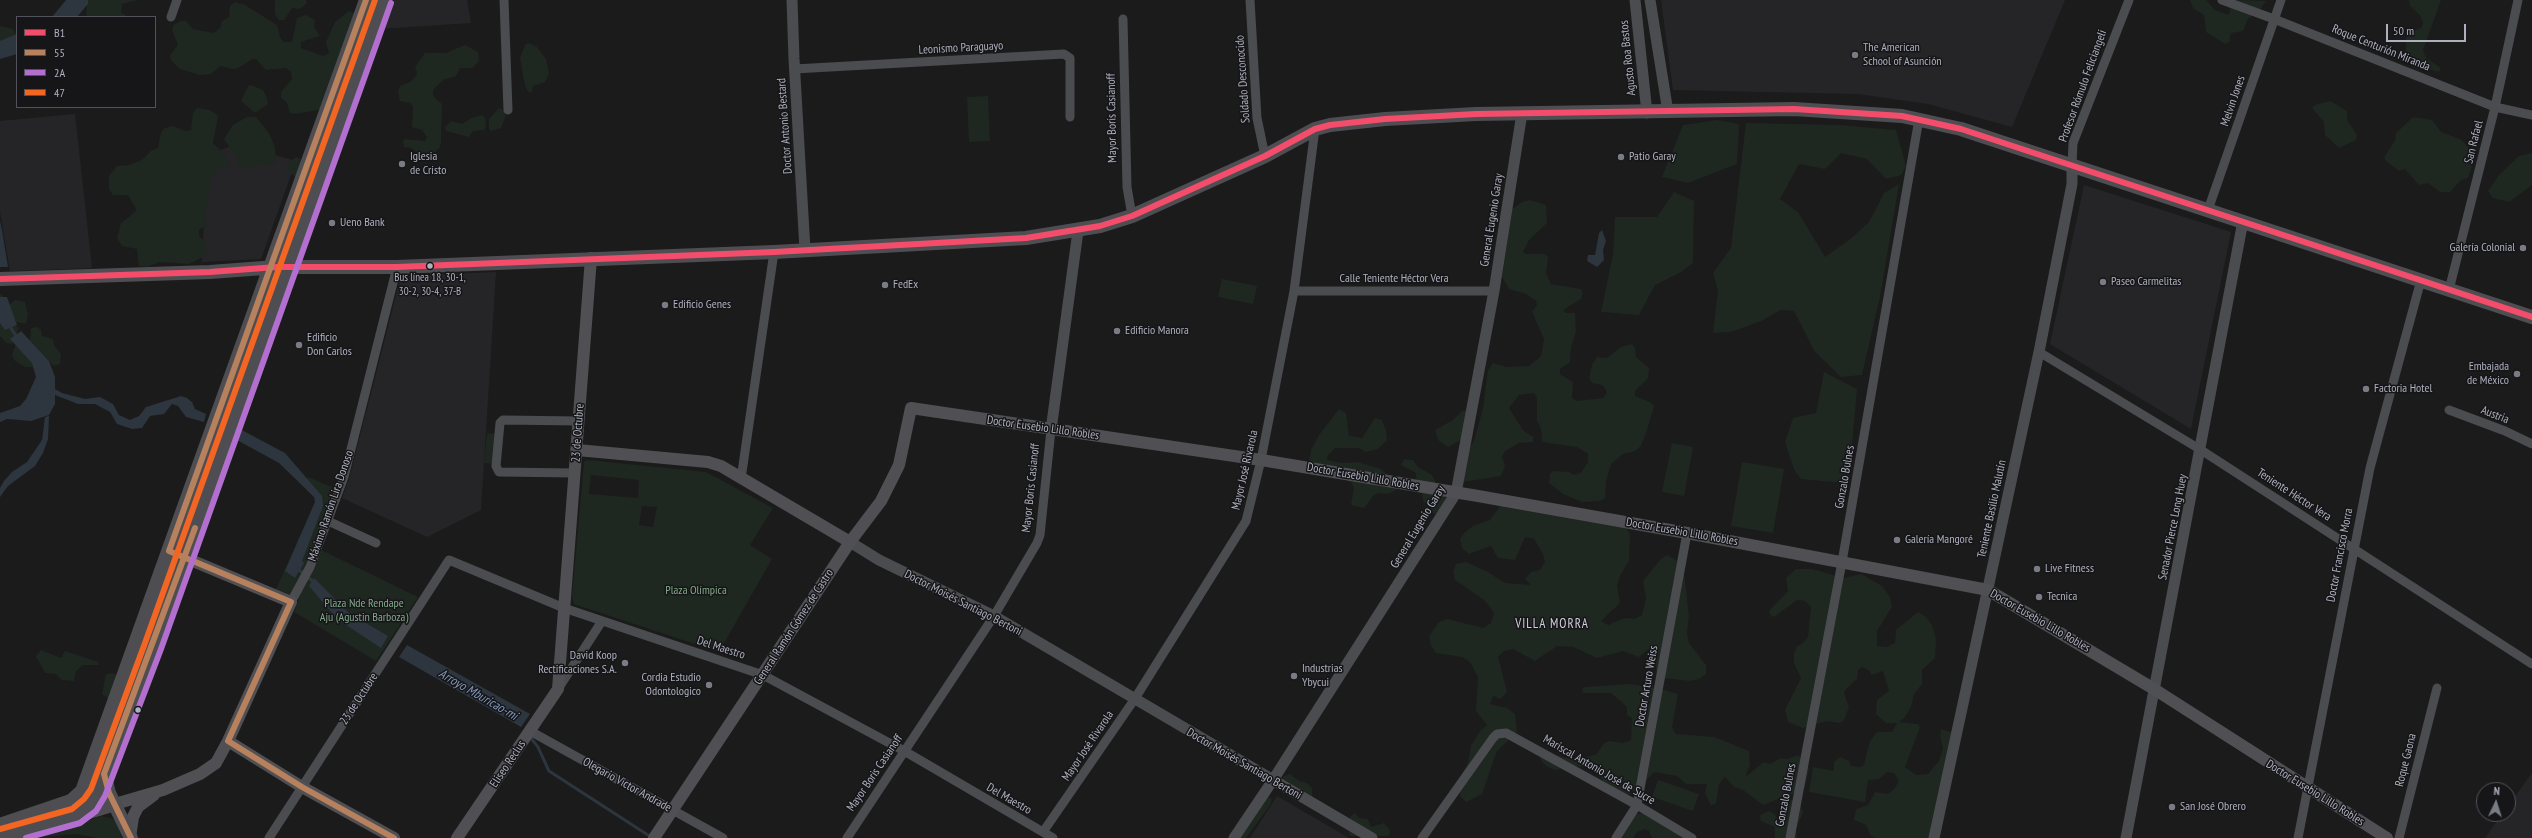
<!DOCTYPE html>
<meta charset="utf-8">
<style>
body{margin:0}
#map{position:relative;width:2532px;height:838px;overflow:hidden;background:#1b1b1c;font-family:"PT Sans Narrow",sans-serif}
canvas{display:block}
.legend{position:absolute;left:16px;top:16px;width:140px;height:92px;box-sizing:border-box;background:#161518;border:1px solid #52535a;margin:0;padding:5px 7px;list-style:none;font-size:12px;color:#adb0bd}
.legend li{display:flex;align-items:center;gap:8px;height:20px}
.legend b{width:20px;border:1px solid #52535a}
.north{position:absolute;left:2476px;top:782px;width:40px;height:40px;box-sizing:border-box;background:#161518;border:1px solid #52535a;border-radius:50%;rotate:4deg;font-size:11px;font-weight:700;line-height:16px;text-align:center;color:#adb0bd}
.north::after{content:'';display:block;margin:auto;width:14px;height:18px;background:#7a7c85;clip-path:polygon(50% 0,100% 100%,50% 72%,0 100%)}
.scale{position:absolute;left:2386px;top:24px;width:80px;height:18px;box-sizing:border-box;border:2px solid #adb0bd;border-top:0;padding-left:5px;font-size:12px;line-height:14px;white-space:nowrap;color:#adb0bd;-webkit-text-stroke:3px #161518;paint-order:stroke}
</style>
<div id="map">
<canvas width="2532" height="838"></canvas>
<ul class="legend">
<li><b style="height:5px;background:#f44d6c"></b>B1</li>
<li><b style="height:5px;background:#b6815c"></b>55</li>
<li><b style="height:5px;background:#b36fd0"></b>2A</li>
<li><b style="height:5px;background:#f26522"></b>47</li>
</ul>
<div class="north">N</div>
<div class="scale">50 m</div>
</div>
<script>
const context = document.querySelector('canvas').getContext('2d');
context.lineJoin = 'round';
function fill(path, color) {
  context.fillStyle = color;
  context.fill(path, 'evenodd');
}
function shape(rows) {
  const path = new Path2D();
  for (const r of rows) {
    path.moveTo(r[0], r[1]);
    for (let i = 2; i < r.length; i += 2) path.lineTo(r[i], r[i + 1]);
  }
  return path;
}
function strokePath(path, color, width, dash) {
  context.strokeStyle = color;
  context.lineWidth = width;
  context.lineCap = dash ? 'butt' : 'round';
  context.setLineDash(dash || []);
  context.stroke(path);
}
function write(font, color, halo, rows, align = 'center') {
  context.font = font + ' "PT Sans Narrow",sans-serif';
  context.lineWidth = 3;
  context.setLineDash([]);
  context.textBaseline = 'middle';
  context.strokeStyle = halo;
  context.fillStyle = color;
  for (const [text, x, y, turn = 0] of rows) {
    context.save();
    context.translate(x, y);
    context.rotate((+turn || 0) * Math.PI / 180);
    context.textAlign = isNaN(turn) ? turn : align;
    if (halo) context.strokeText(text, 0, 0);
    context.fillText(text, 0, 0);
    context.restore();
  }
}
const built = shape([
 [389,0,467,0,471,23,379,29],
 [1661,0,2065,0,2012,127,1928,104,1858,94,1673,90],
 [75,114,92,268,10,271,0,212,0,121],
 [237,144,296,161,261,259,202,262,207,155],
 [2084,185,2231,232,2191,429,2050,344],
 [496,272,481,510,427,537,342,498,349,479,401,276],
 [2532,773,2532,838,2485,838,2502,814,2508,814,2508,806],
 [1277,796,1349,838,1250,838]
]);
const green = shape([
 [87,0,139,0,122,4,121,13,130,17,86,17],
 [275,0,306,0,307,3,300,9,292,8,284,20,279,20,275,14],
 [372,0,375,0,284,252,283,251],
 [2190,0,2206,0,2215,10,2229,15,2231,2,2235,0,2266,1,2259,11,2248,19,2243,31,2231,33,2229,42,2225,44,2206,32,2204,15,2193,8],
 [2409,0,2441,0,2423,50,2426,58,2441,68,2439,72,2417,66,2406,51,2406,38,2413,31,2421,28,2423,23,2420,15,2410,6],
 [235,2,245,5,277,25,280,37,284,42,292,42,297,18,306,15,315,20,314,27,320,36,301,42,301,48,323,56,329,53,326,42,335,22,349,11,354,13,356,18,322,109,296,114,290,113,287,103,281,98,281,92,292,79,291,72,286,68,266,70,256,59,253,59,238,68,233,69,220,66,211,74,200,75,180,69,171,60,170,55,178,45,172,30,173,25,181,21,186,21,193,29,214,33,220,28,222,21,229,17,230,6],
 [0,26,13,29,17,36,0,42],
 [529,43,537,47,546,59,549,74,545,82,533,86,532,92,529,93,525,86,520,58,525,45],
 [465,45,478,52,479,61,472,68,460,68,456,76,443,80,433,90,433,96,442,104,441,142,440,147,434,153,422,157,412,148,404,147,403,143,404,139,425,141,427,137,422,130,412,127,413,107,411,103,400,101,398,92,400,86,410,82,416,76,417,72,415,67,425,53,446,53],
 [251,85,263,90,267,98,268,104,255,113,241,101,248,86],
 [988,96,990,141,969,142,967,97],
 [2330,101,2347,111,2347,120,2357,135,2356,140,2339,148,2325,135,2324,122,2312,108,2315,105],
 [197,108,210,110,216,114,218,117,213,143,227,157,231,166,221,167,209,181,210,193,204,216,208,225,199,230,199,236,205,242,207,252,205,256,189,264,160,262,147,267,139,266,137,249,122,246,117,238,121,223,135,212,136,209,128,195,113,195,109,190,109,176,117,166,129,165,142,160,151,151,158,148,161,132,165,128,173,126,185,131,191,130,193,113],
 [499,108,505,111,505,118,501,128,491,131,489,129,489,119],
 [482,115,485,117,486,127,484,130,473,131,469,137,446,131,445,127,451,121,462,124,471,118],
 [247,117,256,117,269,133,275,147,276,163,269,166,256,165,246,169,238,166,237,158,224,139,233,125],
 [2413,117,2432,120,2441,132,2462,140,2471,151,2469,161,2472,166,2468,178,2461,180,2450,192,2440,192,2428,183,2419,185,2405,169,2399,171,2386,161,2384,157,2395,141,2396,133],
 [1717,120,1739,124,1737,164,1688,183,1662,177,1683,125],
 [1746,123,1840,125,1896,130,1906,166,1901,175,1886,179,1867,159,1841,153,1825,169,1799,164,1780,199,1798,212,1825,257,1849,240,1869,222,1884,193,1899,184,1880,297,1862,375,1841,377,1815,352,1794,311,1781,310,1761,321,1731,332,1713,333,1718,291,1713,273,1731,248],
 [2532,153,2532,185,2509,202,2493,198,2488,191,2499,175,2519,156],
 [296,157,303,160,295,177,288,170,289,162],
 [1674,192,1694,201,1693,263,1681,272,1655,285,1639,315,1601,312,1613,255,1615,217,1657,217],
 [1530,200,1546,205,1547,223,1529,240,1523,252,1526,254,1545,254,1548,257,1546,273,1551,284,1581,289,1583,293,1581,299,1563,310,1566,313,1575,313,1576,331,1571,347,1570,362,1560,369,1560,374,1573,382,1572,398,1577,401,1603,398,1607,393,1605,388,1602,385,1592,383,1589,378,1592,365,1597,357,1607,358,1621,347,1632,344,1635,348,1636,357,1649,368,1648,378,1635,391,1635,396,1650,402,1654,406,1646,433,1641,446,1635,451,1623,454,1611,464,1606,481,1605,498,1599,501,1582,502,1563,494,1549,483,1550,474,1553,471,1569,472,1574,475,1581,473,1588,462,1588,454,1577,447,1542,442,1541,429,1537,420,1537,398,1534,393,1519,395,1509,408,1523,430,1533,437,1533,442,1519,443,1505,451,1502,457,1505,466,1501,476,1457,483,1459,461,1457,452,1471,446,1474,441,1483,408,1488,370,1493,363,1507,367,1529,366,1541,356,1544,339,1532,312,1537,305,1536,301,1526,294,1509,289,1502,277,1512,209,1522,202],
 [273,279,275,280,210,456,209,455],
 [1222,279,1257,286,1253,304,1218,297],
 [0,293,3,296,8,320,19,328,12,344,6,343,0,336],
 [15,300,25,302,28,314,26,324,16,322,9,305],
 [37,327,41,330,42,336,53,339,54,345,61,354,60,364,54,366,30,341,31,328],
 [16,343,25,343,34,367,25,367,14,360,12,355],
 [1824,372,1857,389,1849,480,1835,482,1801,479,1794,469,1785,442,1793,418,1816,413],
 [1339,409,1346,413,1349,436,1362,438,1375,418,1382,420,1386,431,1387,440,1378,449,1366,452,1359,448,1335,448,1327,457,1327,460,1343,463,1358,462,1381,469,1392,479,1396,484,1396,490,1389,494,1378,493,1374,495,1364,508,1351,505,1354,488,1351,482,1311,464,1309,461,1311,450,1319,435],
 [1462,411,1468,411,1461,440,1448,447,1438,440,1435,430,1453,420],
 [487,433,498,434,495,464,484,463],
 [1672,443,1693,447,1684,496,1662,492],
 [1404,459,1413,460,1418,467,1432,475,1436,483,1443,489,1446,501,1437,513,1434,514,1423,501,1422,491,1417,483,1416,473,1401,465],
 [587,460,706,472,773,508,750,545,772,559,719,652,574,604,572,597,584,462],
 [591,475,639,480,638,498,589,494],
 [642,506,657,507,653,527,639,525],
 [1742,462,1784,469,1773,533,1731,526],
 [308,477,334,488,313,546,418,597,376,661,294,612,299,599,276,589,315,502,314,497,305,488],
 [1501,505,1626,527,1630,535,1629,561,1620,576,1617,585,1620,603,1601,621,1608,625,1625,618,1634,619,1642,615,1646,598,1643,581,1660,560,1667,555,1683,564,1689,616,1687,633,1689,643,1706,665,1706,674,1699,679,1690,681,1664,678,1657,673,1655,664,1658,656,1653,648,1646,651,1639,657,1623,651,1597,658,1573,647,1557,646,1535,661,1513,649,1504,651,1498,657,1507,692,1501,699,1493,696,1490,704,1507,708,1515,714,1517,732,1497,751,1482,794,1466,802,1460,796,1459,779,1468,763,1471,746,1480,731,1487,725,1476,711,1478,677,1470,662,1462,657,1436,653,1431,646,1429,636,1439,622,1447,619,1483,628,1491,623,1494,614,1490,607,1484,600,1455,580,1453,572,1456,564,1466,562,1488,572,1505,583,1531,585,1525,579,1531,572,1540,570,1545,562,1543,554,1534,539,1525,537,1515,560,1498,558,1491,546,1469,554,1462,548,1460,539,1465,532,1473,526,1490,520],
 [1796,569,1812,569,1844,578,1861,574,1882,586,1890,597,1892,607,1877,631,1877,646,1887,647,1895,643,1896,630,1918,612,1926,617,1932,625,1936,639,1935,658,1922,670,1922,684,1914,694,1911,707,1904,718,1899,722,1918,724,1920,727,1905,767,1916,775,1928,774,1939,761,1943,748,1940,736,1941,729,1953,733,1929,838,1876,838,1871,836,1866,825,1854,820,1856,809,1868,805,1875,792,1888,794,1894,789,1899,781,1894,773,1887,772,1879,779,1868,780,1865,802,1809,792,1813,767,1834,771,1834,762,1840,757,1849,761,1851,766,1861,767,1864,765,1870,741,1877,732,1892,732,1897,723,1886,723,1876,714,1877,700,1889,691,1883,671,1871,675,1870,671,1862,667,1858,670,1857,679,1846,689,1844,693,1849,707,1844,720,1840,723,1826,721,1803,728,1788,722,1785,710,1801,678,1794,663,1794,654,1797,646,1802,644,1808,637,1811,607,1805,601,1797,600,1774,617,1770,615,1769,611,1788,591,1786,578],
 [166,579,168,580,148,635,151,633,142,697,139,700,124,701,111,748,108,744,92,788,90,787,109,699,102,694,106,674,114,673,119,676,132,671],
 [41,650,61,658,65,651,98,662,99,665,83,665,76,671,74,681,62,680,56,674,45,673,36,656],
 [1630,684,1661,689,1678,694,1672,727,1676,734,1714,737,1749,751,1750,765,1745,777,1764,762,1770,764,1781,758,1787,759,1798,755,1809,769,1805,787,1797,794,1791,794,1763,805,1743,790,1734,787,1725,777,1719,784,1716,804,1711,805,1705,793,1707,784,1686,784,1677,776,1654,772,1634,793,1627,795,1607,788,1600,776,1585,767,1570,766,1555,770,1546,766,1540,759,1541,754,1547,753,1575,760,1584,758,1597,754,1604,743,1609,741,1623,743,1631,740,1632,718,1627,715,1627,707,1611,693,1583,693,1582,689,1585,687],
 [1290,774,1299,781,1307,783,1312,788,1312,796,1305,802,1292,798,1282,779,1284,776],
 [1658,780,1699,794,1693,811,1652,797],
 [1268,797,1272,799,1271,804,1246,838,1240,838],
 [1790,799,1800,803,1803,813,1796,829,1797,838,1775,838,1775,827,1761,821,1760,815,1769,811,1774,814,1778,820,1781,819,1784,804],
 [1645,812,1685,838,1652,838,1649,831,1645,829,1637,832,1633,838,1621,838,1632,816],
 [1355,813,1359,818,1368,819,1371,827,1384,823,1390,830,1389,836,1351,836,1349,834,1350,817],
 [102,816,114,819,118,823,122,838,97,838,75,834,31,838]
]);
const water = shape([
 [66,0,88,0,88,4,77,17,52,17],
 [17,34,17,54,0,59,0,41],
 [0,221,2,230,8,267,0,267],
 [1602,230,1606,241,1603,250,1604,260,1597,267,1587,261,1588,255,1595,255,1599,233],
 [0,297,7,297,17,325,5,330,0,323],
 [21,331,49,361,55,377,55,389,62,393,85,399,100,397,113,404,119,415,130,420,139,416,146,407,181,396,187,398,192,402,195,409,206,414,204,422,186,417,178,406,172,404,164,414,150,416,142,428,132,429,117,424,110,412,95,404,78,404,55,395,55,404,49,415,31,421,7,419,0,422,0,413,20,406,26,399,36,377,32,363,10,339],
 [49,416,48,439,43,453,35,466,8,486,0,497,0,488,4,481,12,472,27,462,42,440,45,417],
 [238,428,285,453,322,496,323,506,302,561,304,563,295,578,285,571,315,502,314,497,279,463,235,439],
 [314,578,349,613,388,636,381,648,337,619,309,586],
 [407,645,530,714,521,727,399,657]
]);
const stream = shape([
 [9,325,18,339],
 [298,569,315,583],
 [530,737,538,747,549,771,651,837]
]);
const minor = shape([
 [504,0,508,110],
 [1250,0,1257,118,1265,156],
 [2222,0,2274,19,2495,107,2532,115],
 [171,17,177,0],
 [1123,19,1127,187,1132,216],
 [794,69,1064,54,1070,58,1070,117],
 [2072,165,2073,143,2129,0],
 [2208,210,2281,0],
 [2449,290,2495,107,2518,0],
 [1294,291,1494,291],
 [2039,352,2201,450,2532,664],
 [2449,410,2505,431,2532,444],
 [575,473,499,472,496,466,500,423,503,420,579,421],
 [741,479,774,252],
 [328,521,376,543],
 [291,602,310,567,344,477,397,267],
 [558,689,602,621],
 [530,731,723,838],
 [1043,832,1134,700,1246,521,1261,460,1294,291,1315,129],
 [269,838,449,560,564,608,763,675,906,752,1053,838],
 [847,838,994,616,1037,543,1040,535,1051,430],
 [1422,838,1493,738,1497,734,1506,733,1637,805,1692,838],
 [1616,838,1637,805,1687,533],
 [1790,838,1842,562,1919,119],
 [2298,838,2370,468,2421,280],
 [2399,838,2437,688]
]);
const tertiary = shape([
 [792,0,794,59,805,250],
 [1635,0,1647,113],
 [1650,0,1668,112],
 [1051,430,1078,231],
 [850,542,879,560,994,616,1372,838],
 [1234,838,1273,780,1456,493,1494,291,1522,113],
 [1934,838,2039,352,2072,184,2072,165],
 [2126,838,2243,221]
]);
const secondary = shape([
 [577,450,708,462,721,466,850,542],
 [228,741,302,787,394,838],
 [115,804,163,790,200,774,216,763,228,741,291,602,169,551],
 [130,837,133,817,138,807,154,795],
 [457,838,558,689,591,258],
 [654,838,850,542,881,501,899,465,911,408,1261,460,1478,496,1687,533,1988,590,2154,689,2387,838]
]);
const primary = shape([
 [0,279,210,272,277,267,397,267,774,252,1026,238,1100,226,1132,216,1265,156,1315,129,1330,125,1385,119,1476,114,1794,109,1902,116,1961,129,2532,317],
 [82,814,115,804],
 [0,825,71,801,82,791,366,0],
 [0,837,76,816,90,805,98,793,153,646,383,0]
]);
const trunk = shape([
 [104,774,109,793,131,838]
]);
const bus1 = shape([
 [0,279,210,272,277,267,397,267,774,252,1026,238,1100,226,1132,216,1265,156,1315,129,1330,125,1385,119,1476,114,1794,109,1902,116,1961,129,2532,317]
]);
const bus2 = shape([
 [366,0,169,551,291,602,228,741,302,787,394,838],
 [131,838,109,793,104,774,195,528]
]);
const bus3 = shape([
 [26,838,80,823,96,811,105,796,161,649,391,3]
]);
const bus4 = shape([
 [0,829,72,809,84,799,91,789,145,643,375,0]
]);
const markers = [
 [1855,55,4,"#7a7c85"],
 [1621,157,4,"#7a7c85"],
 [402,164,4,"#7a7c85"],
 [332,223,4,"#7a7c85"],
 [2523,248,4,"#7a7c85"],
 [430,266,3.5,"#adb0bd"],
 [2103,282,4,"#7a7c85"],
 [885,285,4,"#7a7c85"],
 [665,305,4,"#7a7c85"],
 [1117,331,4,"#7a7c85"],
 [299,345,4,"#7a7c85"],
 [2517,374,4,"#7a7c85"],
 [2366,389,4,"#7a7c85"],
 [1897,540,4,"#7a7c85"],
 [2037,569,4,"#7a7c85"],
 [2039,597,4,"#7a7c85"],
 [625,663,4,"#7a7c85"],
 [1294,676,4,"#7a7c85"],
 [709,685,4,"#7a7c85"],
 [138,710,3.5,"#adb0bd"],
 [2172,807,4,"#7a7c85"]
];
const busNames = [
 ["Bus línea 18, 30-1,",430,278],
 ["30-2, 30-4, 37-B",430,292]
];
const streetNames = [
 ["Leonismo Paraguayo",961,48,-3],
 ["Roque Centurión Miranda",2381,48,22],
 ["Agusto Roa Bastos",1628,58,-96],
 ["Soldado Desconocido",1243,79,-94],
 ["Profesor Rómulo Feliciangeli",2083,86,-70],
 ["Melvin Jones",2233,101,-71],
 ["Mayor Boris Casianoff",1112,118,-91],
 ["Doctor Antonio Bestard",785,126,-94],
 ["San Rafael",2474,142,-76],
 ["General Eugenio Garay",1492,220,-81],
 ["Calle Teniente Héctor Vera",1394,279],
 ["Austria",2495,415,21],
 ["Doctor Eusebio Lillo Robles",1043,428,8],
 ["23 de Octubre",578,433,-86],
 ["Mayor José Rivarola",1245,470,-77],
 ["Doctor Eusebio Lillo Robles",1363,477,10],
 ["Gonzalo Bulnes",1845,477,-80],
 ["Mayor Boris Casianoff",1031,488,-84],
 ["Teniente Héctor Vera",2294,495,33],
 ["Máximo Ramón Lira Donoso",331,506,-71],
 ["Teniente Basilio Malutín",1992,509,-78],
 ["General Eugenio Garay",1418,527,-59],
 ["Senador Pierce Long Huey",2173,527,-79],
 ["Doctor Eusebio Lillo Robles",1682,532,10],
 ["Doctor Francisco Morra",2340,555,-79],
 ["Doctor Moisés Santiago Bertoni",963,603,27],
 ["Doctor Eusebio Lillo Robles",2040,621,30],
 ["General Ramón Gómez de Castro",794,627,-57],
 ["Del Maestro",721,648,18],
 ["Doctor Arturo Weiss",1647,686,-80],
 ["23 de Octubre",359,699,-57],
 ["Mayor José Rivarola",1088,746,-56],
 ["Roque Gaona",2406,760,-76],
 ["Eliseo Reclus",508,764,-56],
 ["Doctor Moisés Santiago Bertoni",1244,764,30],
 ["Mariscal Antonio José de Sucre",1599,770,30],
 ["Mayor Boris Casianoff",875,773,-56],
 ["Olegario Victor Andrade",627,785,29],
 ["Doctor Eusebio Lillo Robles",2315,793,32],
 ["Gonzalo Bulnes",1786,795,-79],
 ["Del Maestro",1009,799,30]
];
const poiNames = [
 ["The American",1863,48],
 ["School of Asunción",1863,62],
 ["Iglesia",410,157],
 ["de Cristo",410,171],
 ["Patio Garay",1629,157],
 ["Ueno Bank",340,223],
 ["Galería Colonial",2515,248,"right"],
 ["Paseo Carmelitas",2111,282],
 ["FedEx",893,285],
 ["Edificio Genes",673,305],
 ["Edificio Manora",1125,331],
 ["Edificio",307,338],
 ["Don Carlos",307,352],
 ["Embajada",2509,367,"right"],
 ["de México",2509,381,"right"],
 ["Factoria Hotel",2374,389],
 ["Galería Mangoré",1905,540],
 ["Live Fitness",2045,569],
 ["Tecnica",2047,597],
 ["David Koop",617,656,"right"],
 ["Rectificaciones S.A.",617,670,"right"],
 ["Industrias",1302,669],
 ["Ybycui",1302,683],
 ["Cordia Estudio",701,678,"right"],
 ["Odontologico",701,692,"right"],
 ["San José Obrero",2180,807]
];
const parkNames = [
 ["Plaza Olímpica",696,591],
 ["Plaza Nde Rendape",364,604],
 ["Aju (Agustin Barboza)",364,618]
];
const neighbourhoodNames = [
 ["VILLA MORRA",1552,624]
];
const waterNames = [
 ["Arroyo Mburicao-mi",478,695,30]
];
fill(built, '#252528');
fill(green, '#1f2721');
fill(water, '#2d353f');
strokePath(stream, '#2d353f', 3);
strokePath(minor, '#4b4c4f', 9);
strokePath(tertiary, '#4b4c4f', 11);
strokePath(secondary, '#505054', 12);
strokePath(primary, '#4e4e52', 14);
strokePath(trunk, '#4e4e52', 14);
strokePath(bus1, '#f44d6c', 6);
strokePath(bus2, '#b6815c', 6);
strokePath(bus3, '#b36fd0', 6);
strokePath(bus4, '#f26522', 6);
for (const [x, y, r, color] of markers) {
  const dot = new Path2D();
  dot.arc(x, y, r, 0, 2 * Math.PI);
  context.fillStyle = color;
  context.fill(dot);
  strokePath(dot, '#161518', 1.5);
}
write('11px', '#adb0bd', '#161518', busNames);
write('12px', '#adb0bd', '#161518', streetNames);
write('12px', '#adb0bd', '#161518', poiNames, 'left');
write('12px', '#83a98a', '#161518', parkNames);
context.letterSpacing = '1px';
write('13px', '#cecfd9', '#161518', neighbourhoodNames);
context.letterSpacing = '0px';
write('italic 13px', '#8299b9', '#161518', waterNames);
</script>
